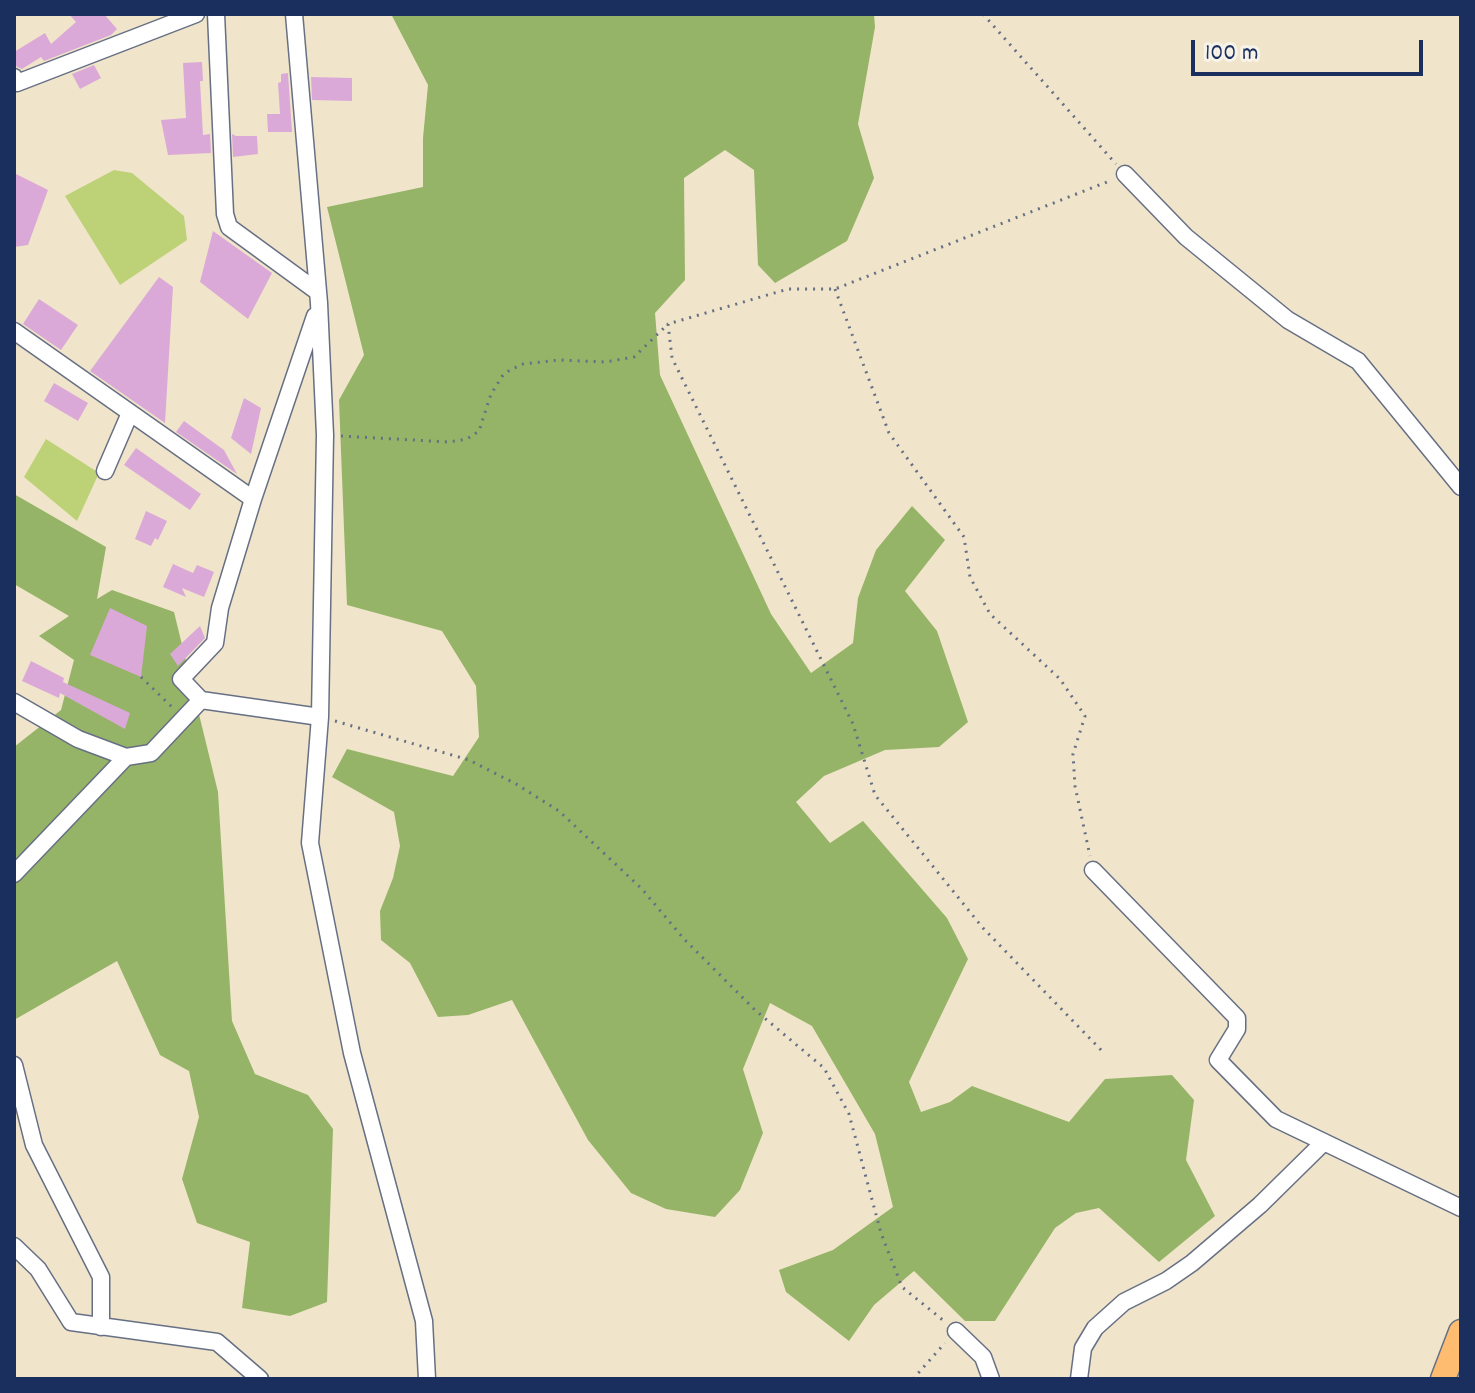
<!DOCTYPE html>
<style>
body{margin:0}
#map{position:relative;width:1475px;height:1393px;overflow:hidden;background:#f0e5ca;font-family:Dekko,sans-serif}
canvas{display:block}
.frame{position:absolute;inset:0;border:16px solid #1b2f5e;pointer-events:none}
.scale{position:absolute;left:1191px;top:40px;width:232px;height:36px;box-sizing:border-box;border:4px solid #1b2f5e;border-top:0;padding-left:10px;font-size:24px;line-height:28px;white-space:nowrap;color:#1b2f5e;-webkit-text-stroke:6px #f7f3e8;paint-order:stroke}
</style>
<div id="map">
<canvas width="1475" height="1393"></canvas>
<div class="frame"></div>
<div class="scale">100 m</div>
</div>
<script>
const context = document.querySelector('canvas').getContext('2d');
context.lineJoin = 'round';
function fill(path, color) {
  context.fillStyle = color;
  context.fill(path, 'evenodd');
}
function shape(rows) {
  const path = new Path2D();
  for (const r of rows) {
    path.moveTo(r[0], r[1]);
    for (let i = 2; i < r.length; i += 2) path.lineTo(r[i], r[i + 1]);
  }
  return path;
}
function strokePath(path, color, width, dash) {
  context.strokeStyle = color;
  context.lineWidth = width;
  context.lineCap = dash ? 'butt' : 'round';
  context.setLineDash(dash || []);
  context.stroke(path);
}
const green = shape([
 [114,170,132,173,184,216,187,240,120,285,65,196],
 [46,439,99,473,77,521,24,477]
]);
const forest = shape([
 [391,14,874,14,875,27,858,124,874,178,847,241,775,283,758,265,754,170,725,150,684,178,685,280,655,313,660,375,771,614,811,673,853,643,858,598,876,550,912,506,945,540,905,591,937,631,968,722,939,747,885,750,824,776,796,802,830,843,863,821,947,918,968,959,909,1082,921,1112,950,1102,972,1086,1069,1122,1105,1079,1172,1075,1194,1100,1186,1160,1215,1216,1159,1262,1099,1208,1076,1213,1055,1228,995,1321,965,1321,914,1271,874,1305,849,1341,786,1292,779,1270,833,1250,893,1207,875,1134,812,1026,770,1003,743,1069,763,1133,740,1190,715,1217,666,1209,631,1193,588,1140,512,1000,468,1015,438,1017,410,963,381,940,380,911,393,878,400,846,394,812,332,777,347,749,453,776,479,737,476,686,442,631,347,605,339,400,364,355,327,207,423,187,423,138,428,85],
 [14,494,106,547,97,599,112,590,174,612,218,792,232,1021,255,1074,308,1095,333,1129,327,1302,290,1316,242,1308,250,1242,197,1223,182,1179,199,1117,189,1071,160,1055,117,961,14,1020,14,747,61,710,74,660,39,636,69,616,14,584]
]);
const building = shape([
 [69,14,104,14,117,29,111,35,44,61,41,57,22,69,17,67,14,62,14,52,45,33,51,44,76,22],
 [202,62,203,81,200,81,203,135,210,134,211,153,168,155,161,120,186,118,183,63],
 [94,65,101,78,80,89,72,74],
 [288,73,292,132,268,132,267,114,280,114,278,83,281,82,281,74],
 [311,77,352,78,352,101,312,100],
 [232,134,236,136,257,136,258,154,233,157],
 [14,173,48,190,28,245,14,247],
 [213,231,272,273,248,319,200,282],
 [159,277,173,287,165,423,90,371],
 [39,299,78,325,61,350,23,324],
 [54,383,88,403,78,421,44,401],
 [244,398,261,408,251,454,231,438],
 [184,421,224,450,237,474,176,432],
 [136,448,201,494,190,510,124,465],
 [146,511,167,521,158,540,155,538,151,546,135,539],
 [173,564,193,573,197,565,214,572,204,597,182,588,186,597,163,587],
 [110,608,147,626,141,677,90,655],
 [200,626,205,638,178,666,170,654],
 [31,661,64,678,63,682,130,713,125,729,60,693,59,698,22,681]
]);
const path = shape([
 [983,14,1116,164],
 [835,289,889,433,964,537,970,577,990,614,1060,679,1085,716,1073,754,1075,786,1090,856],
 [341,436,449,442,467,439,479,431,491,394,503,375,510,370,523,364,559,360,605,362,634,357,668,324],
 [141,677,174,709],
 [335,721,469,760,516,784,559,811,642,889,684,939,755,1010,824,1068,849,1114,881,1233,902,1287,944,1321],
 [1101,1050,983,928,875,795,853,724,672,358,668,324,788,289,835,289,1112,180],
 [913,1379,945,1343]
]);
const minor = shape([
 [216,14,225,214,229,227,318,292],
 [294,14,319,303,325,435,320,717,310,843,352,1053,424,1321,427,1379],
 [14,77,17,83,196,14],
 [1125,174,1186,237,1288,320,1358,361,1461,487],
 [14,331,253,499,315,316],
 [105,471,130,413],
 [201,700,181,679,215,643,220,608,253,499],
 [14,702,78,739,126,757,151,753,201,700,320,717],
 [1093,870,1237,1018,1237,1029,1218,1060,1276,1119,1461,1208],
 [14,874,126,757],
 [14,1065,34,1145,101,1277,101,1327],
 [14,1246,38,1269,71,1322,217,1342,260,1379],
 [956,1331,983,1357,991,1379],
 [1079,1379,1083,1348,1095,1328,1124,1302,1166,1281,1192,1263,1260,1205,1324,1142]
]);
const highway = shape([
 [1443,1379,1461,1332]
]);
fill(green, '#bdd276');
fill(forest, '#96b467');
fill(building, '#dba9d7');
strokePath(minor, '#666f84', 19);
strokePath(highway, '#666f84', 27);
strokePath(path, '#666f84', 3, [2, 6]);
strokePath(minor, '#fff', 16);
strokePath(highway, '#febc70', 24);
</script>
